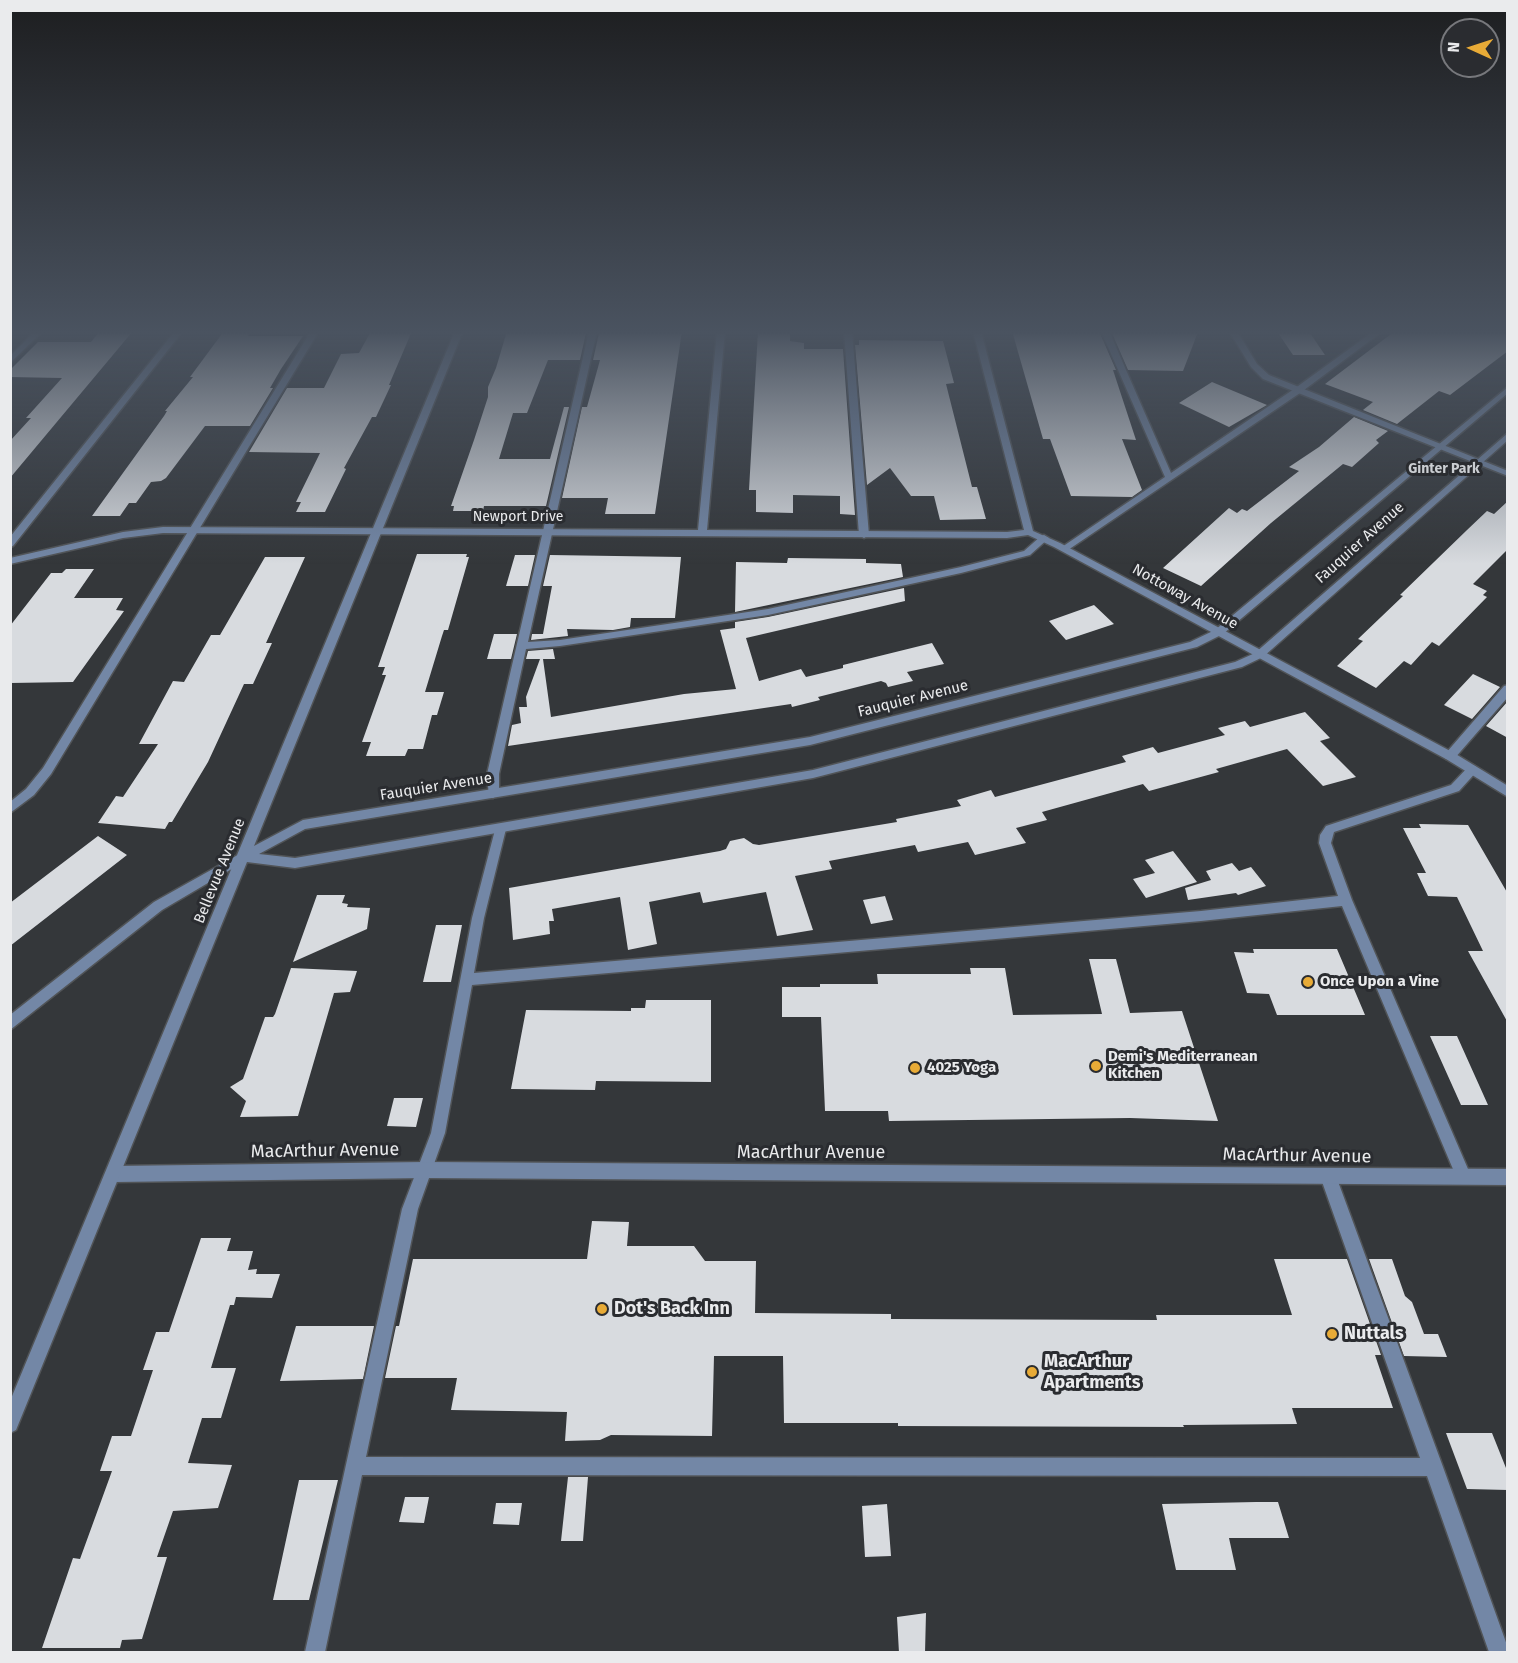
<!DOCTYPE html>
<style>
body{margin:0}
#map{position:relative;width:1518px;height:1663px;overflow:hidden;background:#34373a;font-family:"Fira Sans",sans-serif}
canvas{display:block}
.frame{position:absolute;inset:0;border:12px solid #eaebed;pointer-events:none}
.north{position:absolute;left:1440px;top:18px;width:60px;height:60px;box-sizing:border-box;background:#2a2c30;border:2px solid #77787c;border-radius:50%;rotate:273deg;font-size:16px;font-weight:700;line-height:24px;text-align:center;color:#eaebed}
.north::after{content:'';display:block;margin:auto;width:21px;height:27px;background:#e8ab37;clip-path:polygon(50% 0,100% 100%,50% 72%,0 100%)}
</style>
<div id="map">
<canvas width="1518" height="1663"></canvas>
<div class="frame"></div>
<div class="north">N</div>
</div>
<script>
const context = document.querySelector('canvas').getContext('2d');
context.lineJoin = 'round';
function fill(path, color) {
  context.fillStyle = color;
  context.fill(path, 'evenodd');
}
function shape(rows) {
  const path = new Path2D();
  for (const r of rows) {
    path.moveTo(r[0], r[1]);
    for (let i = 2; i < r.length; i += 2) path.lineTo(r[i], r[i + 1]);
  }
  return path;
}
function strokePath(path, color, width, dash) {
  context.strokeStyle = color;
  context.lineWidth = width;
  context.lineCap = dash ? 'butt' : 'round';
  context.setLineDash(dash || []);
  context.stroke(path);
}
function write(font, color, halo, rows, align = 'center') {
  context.font = font + ' "Fira Sans",sans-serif';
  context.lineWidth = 6;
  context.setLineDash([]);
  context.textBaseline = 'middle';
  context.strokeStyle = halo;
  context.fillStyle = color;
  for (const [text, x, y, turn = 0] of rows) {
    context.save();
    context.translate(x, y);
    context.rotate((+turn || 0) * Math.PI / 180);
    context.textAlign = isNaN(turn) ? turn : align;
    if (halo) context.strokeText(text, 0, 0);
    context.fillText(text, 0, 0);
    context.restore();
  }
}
const building = shape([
 [100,331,133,331,10,478,10,441,31,418,26,418,62,378,10,377,10,370,38,342,91,342],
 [224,331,251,331,248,336,303,336,281,369,270,388,273,388,250,426,205,426,166,478,161,481,151,482,136,503,129,503,120,516,92,516,164,416,167,411,165,411,193,377,190,377],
 [371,331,412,331,389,385,391,385,376,417,372,417,344,468,346,469,325,512,296,512,301,502,296,502,320,453,249,452,287,388,324,388,341,354,359,353],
 [507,331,586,333,580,360,548,360,527,413,513,413,499,459,550,459,564,407,569,407,546,506,484,506,483,511,453,511,454,506,451,506,474,440,488,397,488,387,496,368],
 [602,331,682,331,655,514,605,514,608,498,562,498,582,407,587,407,600,360,593,360,599,333],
 [758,331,790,331,790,341,804,343,804,349,843,349,855,515,840,514,840,496,793,495,793,513,756,512,756,490,749,490],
 [1012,331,1099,331,1116,370,1113,370,1136,440,1122,439,1142,490,1132,497,1071,496,1050,439,1043,439],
 [1111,331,1127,332,1198,332,1183,371,1128,370],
 [1395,331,1508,331,1508,351,1450,395,1439,391,1397,424,1363,410,1373,402,1325,384],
 [1278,333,1310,333,1325,355,1293,355],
 [859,340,943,341,954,383,946,384,972,487,977,487,986,519,940,520,934,496,911,496,890,468,867,485,855,345,859,345],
 [1212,382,1267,405,1229,427,1179,403],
 [1354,417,1388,431,1376,440,1379,443,1352,467,1343,464,1271,523,1201,586,1163,568,1229,508,1237,513,1242,509,1247,511,1299,471,1289,467,1319,447],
 [1508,501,1508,549,1473,584,1487,591,1483,595,1487,597,1439,646,1432,642,1411,665,1404,661,1376,688,1337,666,1363,641,1358,639,1403,596,1400,595,1467,530,1487,511,1494,514],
 [417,554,467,554,466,557,469,557,448,630,444,630,442,636,425,692,444,692,437,715,432,715,423,749,408,749,405,756,366,756,371,742,362,742,386,675,382,675,385,667,378,667],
 [515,555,535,555,528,586,506,586],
 [550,555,681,557,675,618,631,618,630,627,613,630,567,629,568,636,531,640,532,634,543,634,552,586,543,586],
 [265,557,305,557,266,643,272,643,253,684,244,684,208,762,172,822,169,822,165,829,98,823,116,796,123,797,158,744,139,744,173,681,184,682,211,635,220,635],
 [788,558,866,559,866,563,901,564,903,577,735,612,736,562,787,563],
 [66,569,94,569,74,598,123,598,116,610,124,611,73,682,10,683,10,626,51,573,62,573],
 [904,588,905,601,746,638,759,681,801,669,806,677,843,668,843,665,932,643,944,664,907,672,913,681,888,687,886,683,881,681,818,697,820,700,792,707,791,704,508,746,512,725,521,723,519,707,527,707,526,697,540,659,526,659,528,651,553,649,555,659,543,659,551,717,684,694,736,689,720,630,735,628,735,622,768,617],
 [1094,605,1114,624,1066,640,1049,621],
 [494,634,517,634,511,659,487,659],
 [1473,674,1500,687,1472,719,1444,705],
 [1508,701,1508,738,1486,726],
 [1305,712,1330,738,1320,741,1356,777,1323,786,1287,749,1216,769,1219,772,1149,791,1143,784,1042,812,1047,820,1016,828,1026,843,975,855,968,842,918,852,915,845,829,861,832,869,795,876,813,930,777,936,766,892,703,903,700,892,649,902,657,944,628,950,620,897,552,909,554,921,549,921,550,934,513,940,509,888,720,851,726,849,730,841,744,838,753,844,759,845,897,822,896,819,961,806,957,800,991,790,995,797,1126,762,1122,756,1153,747,1158,753,1225,735,1218,728,1245,721,1250,727],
 [1419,824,1468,825,1508,894,1508,1023,1468,951,1483,951,1457,897,1428,896,1417,873,1426,873,1403,828,1421,828],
 [98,836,127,855,10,946,10,903],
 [1173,851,1197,882,1146,898,1133,879,1155,873,1145,860],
 [1232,863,1239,871,1251,867,1266,886,1238,895,1236,893,1188,900,1185,888,1211,880,1206,871],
 [317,895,345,895,342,903,348,904,347,907,370,908,367,929,293,962],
 [885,896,893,920,871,924,863,900],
 [436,925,462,925,451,982,423,982],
 [1253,949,1337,949,1365,1015,1277,1015,1269,994,1247,993,1234,952,1254,953],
 [1089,959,1116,959,1130,1013,1182,1011,1218,1121,1130,1118,889,1121,888,1111,825,1111,821,1017,782,1017,782,987,820,987,820,984,878,984,877,974,971,974,970,968,1005,968,1013,1015,1102,1014],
 [291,968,357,971,350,992,334,993,298,1116,240,1117,246,1101,230,1087,243,1079,265,1017,273,1017,275,1014],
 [646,1000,711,1000,711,1082,596,1081,595,1090,511,1089,526,1010,631,1011,631,1008,645,1008],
 [1430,1036,1457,1036,1488,1105,1461,1105],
 [394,1098,423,1098,416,1127,387,1126],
 [592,1221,629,1222,627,1246,694,1246,705,1261,756,1261,755,1313,891,1314,891,1319,1157,1320,1156,1315,1292,1315,1274,1259,1347,1259,1381,1355,1375,1355,1393,1408,1292,1408,1297,1424,1183,1425,1184,1427,898,1426,898,1423,784,1423,783,1356,714,1356,712,1436,611,1435,600,1440,565,1441,567,1412,451,1410,457,1378,385,1378,396,1326,399,1326,413,1259,587,1259],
 [201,1238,231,1238,227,1251,253,1251,248,1270,257,1269,256,1274,280,1274,272,1298,236,1297,234,1305,230,1305,211,1368,236,1368,221,1418,202,1418,188,1463,232,1465,218,1508,173,1511,157,1557,167,1557,142,1639,122,1640,120,1648,42,1648,73,1558,80,1559,112,1471,100,1471,112,1436,131,1436,153,1370,143,1370,156,1332,169,1332],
 [1369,1259,1392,1259,1405,1296,1412,1302,1424,1334,1438,1334,1447,1357,1404,1356],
 [296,1326,374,1326,363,1379,280,1381],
 [1446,1433,1492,1433,1508,1473,1508,1490,1467,1489],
 [568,1477,588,1477,583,1541,561,1541],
 [299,1480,338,1480,309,1600,273,1600],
 [405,1497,429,1497,424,1523,399,1522],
 [1256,1502,1278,1502,1289,1538,1229,1538,1236,1570,1176,1570,1162,1504],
 [496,1503,522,1503,519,1525,493,1524],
 [887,1504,891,1556,865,1557,862,1506],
 [926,1613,925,1653,899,1653,897,1617]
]);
const service = shape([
 [35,331,43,331,10,363,10,356,35,331],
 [311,331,319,331,51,774,34,795,10,813,10,802,26,789,43,768,311,331],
 [589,331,597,331,528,642,560,640,768,609,961,567,1024,551,1041,536,1044,535,1049,538,1030,555,961,573,768,615,560,646,526,649,499,774,499,794,493,798,489,797,487,774,589,331],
 [844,331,852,331,869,535,864,538,859,535,844,331],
 [1101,331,1109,331,1171,473,1294,389,1374,331,1383,331,1300,393,1065,552,1060,549,1062,547,1165,477,1101,331],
 [1508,685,1508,697,1454,759,1446,759,1444,756,1446,753,1504,686,1508,685],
 [1473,765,1479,769,1459,791,1334,832,1331,843,1352,900,1471,1176,1468,1181,1463,1184,1458,1181,1342,906,1201,921,472,985,445,1133,418,1209,366,1457,1420,1458,1320,1176,1323,1171,1328,1168,1333,1171,1336,1176,1443,1467,1508,1648,1508,1652,1489,1652,1427,1476,362,1475,325,1652,305,1652,402,1209,431,1133,472,918,496,826,504,826,506,829,484,918,474,973,1201,911,1338,896,1319,843,1320,835,1326,826,1451,785,1469,766,1473,765]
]);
const minor = shape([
 [175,331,183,331,13,546,10,547,10,537,175,331],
 [717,331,725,331,707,530,1007,532,1024,530,973,331,981,331,1033,531,1060,543,1454,753,1508,786,1508,797,1446,759,1054,547,1028,535,1007,538,163,533,123,538,10,564,10,558,123,532,163,527,698,530,717,331],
 [1229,331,1237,331,1257,364,1269,375,1508,471,1508,476,1263,379,1251,367,1229,331],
 [243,852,247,854,249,857,247,860,162,910,10,1030,10,1015,154,902,243,852],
 [425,1162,1508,1169,1508,1185,425,1178,115,1182,110,1179,107,1174,110,1169,115,1166,425,1162]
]);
const tertiary = shape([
 [455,331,463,331,254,846,303,820,810,737,1190,642,1215,630,1508,387,1508,393,1223,634,1197,647,810,745,305,829,259,854,295,858,813,770,1235,662,1255,653,1508,433,1508,440,1263,657,1242,667,813,778,295,868,247,862,16,1430,10,1433,10,1401,455,331]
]);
const markers = [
 [1308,982,6,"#e8ab37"],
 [1096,1066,6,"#e8ab37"],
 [915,1068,6,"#e8ab37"],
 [602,1309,6,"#e8ab37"],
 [1332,1334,6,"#e8ab37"],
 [1032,1372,6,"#e8ab37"]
];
const farNeighbourhoodnames = [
 ["Ginter Park",1444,469]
];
const farStreetnames = [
 ["Newport Drive",518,517]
];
const streetNames = [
 ["Fauquier Avenue",1360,543,-42],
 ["Nottoway Avenue",1185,597,29],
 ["Fauquier Avenue",913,699,-14],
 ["Fauquier Avenue",436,787,-9],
 ["Bellevue Avenue",220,871,-68]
];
const poiNames = [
 ["Once Upon a Vine",1320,982],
 ["Demi's Mediterranean",1108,1057],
 ["Kitchen",1108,1074],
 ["4025 Yoga",927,1068]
];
const nearStreetnames = [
 ["MacArthur Avenue",325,1151,-1],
 ["MacArthur Avenue",811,1153],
 ["MacArthur Avenue",1297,1156,1]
];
const nearPoinames = [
 ["Dot's Back Inn",614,1309],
 ["Nuttals",1344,1334],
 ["MacArthur",1044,1362],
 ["Apartments",1044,1383]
];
fill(building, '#d8dbdf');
strokePath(service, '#515457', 3);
strokePath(minor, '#515457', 3);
strokePath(tertiary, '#515457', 3);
fill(service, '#7387a6');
fill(minor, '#7387a6');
fill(tertiary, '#7387a6');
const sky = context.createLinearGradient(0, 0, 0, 564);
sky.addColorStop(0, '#1d1e20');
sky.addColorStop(0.59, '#4a5360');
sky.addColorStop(1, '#4a536000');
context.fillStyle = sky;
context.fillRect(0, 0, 1518, 564);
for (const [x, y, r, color] of markers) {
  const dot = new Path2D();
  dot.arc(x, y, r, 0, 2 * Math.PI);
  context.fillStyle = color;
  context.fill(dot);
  strokePath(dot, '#2a2c30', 2);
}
write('bold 14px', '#cbced2', '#2a2c30', farNeighbourhoodnames);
write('14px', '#eaebed', '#2a2c30', farStreetnames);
write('15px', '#eaebed', '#2a2c30', streetNames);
write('bold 15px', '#eaebed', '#2a2c30', poiNames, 'left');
write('18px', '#eaebed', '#2a2c30', nearStreetnames);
write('bold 18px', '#eaebed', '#2a2c30', nearPoinames, 'left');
</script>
